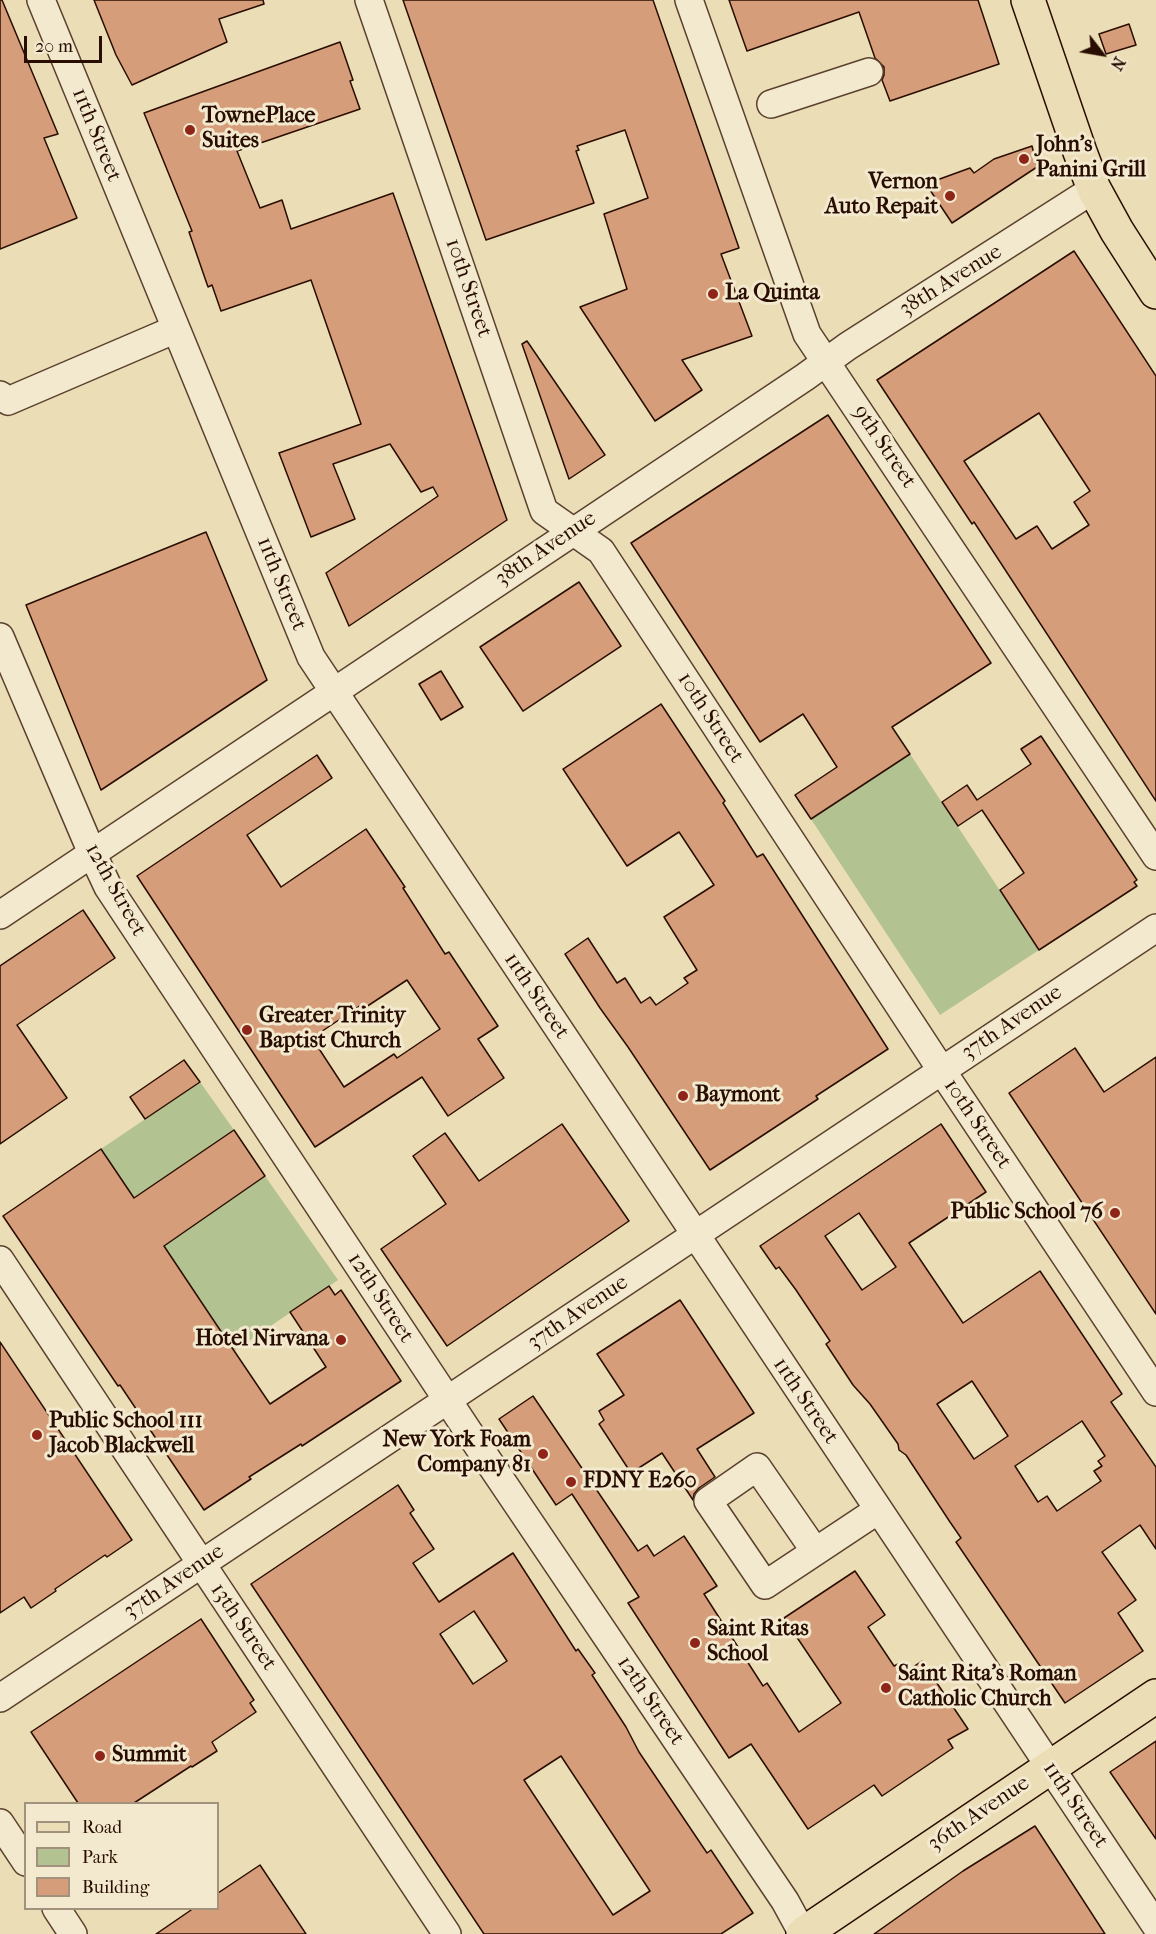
<!DOCTYPE html>
<style>
body{margin:0}
#map{position:relative;width:1156px;height:1934px;overflow:hidden;background:#ebddb5;font-family:"IM FELL French Canon",serif}
canvas{display:block}
.legend{position:absolute;left:24px;top:1802px;width:195px;height:108px;box-sizing:border-box;background:#f2e9cf;border:2px solid #a2917d;margin:0;padding:8px 10px;list-style:none;font-size:18px;color:#290d01}
.legend li{display:flex;align-items:center;gap:12px;height:30px}
.legend b{width:30px;border:2px solid #a2917d}
.north{position:absolute;left:1072px;top:24px;width:60px;height:60px;-webkit-text-stroke:4px #f2e9cf;paint-order:stroke;rotate:121deg;font-size:16px;font-weight:700;line-height:24px;text-align:center;color:#290d01}
.north::after{content:'';display:block;margin:auto;width:21px;height:27px;background:#290d01;clip-path:polygon(50% 0,100% 100%,50% 72%,0 100%)}
.scale{position:absolute;left:24px;top:36px;width:78px;height:27px;box-sizing:border-box;border:3px solid #290d01;border-top:0;padding-left:8px;font-size:18px;line-height:21px;white-space:nowrap;color:#290d01;-webkit-text-stroke:4px #f2e9cf;paint-order:stroke}
</style>
<div id="map">
<canvas width="1156" height="1934"></canvas>
<ul class="legend">
<li><b style="height:8px;background:#ebddb5"></b>Road</li>
<li><b style="height:16px;background:#b2c291"></b>Park</li>
<li><b style="height:16px;background:#d69d7a"></b>Building</li>
</ul>
<div class="north">N</div>
<div class="scale">20 m</div>
</div>
<script>
const context = document.querySelector('canvas').getContext('2d');
context.lineJoin = 'round';
function fill(path, color) {
  context.fillStyle = color;
  context.fill(path, 'evenodd');
}
function shape(rows) {
  const path = new Path2D();
  for (const r of rows) {
    path.moveTo(r[0], r[1]);
    for (let i = 2; i < r.length; i += 2) path.lineTo(r[i], r[i + 1]);
  }
  return path;
}
function strokePath(path, color, width, dash) {
  context.strokeStyle = color;
  context.lineWidth = width;
  context.lineCap = dash ? 'butt' : 'round';
  context.setLineDash(dash || []);
  context.stroke(path);
}
function write(font, color, halo, rows, align = 'center') {
  context.font = font + ' "IM FELL French Canon",serif';
  context.lineWidth = 6;
  context.setLineDash([]);
  context.textBaseline = 'middle';
  context.strokeStyle = halo;
  context.fillStyle = color;
  for (const [text, x, y, turn = 0] of rows) {
    context.save();
    context.translate(x, y);
    context.rotate((+turn || 0) * Math.PI / 180);
    context.textAlign = isNaN(turn) ? turn : align;
    if (halo) context.strokeText(text, 0, 0);
    context.fillText(text, 0, 0);
    context.restore();
  }
}
const green = shape([
 [910,754,1039,950,940,1015,811,819],
 [200,1082,234,1130,134,1198,101,1149],
 [265,1176,338,1280,234,1351,164,1246]
]);
const building = shape([
 [0,0,2,0,58,134,44,138,77,218,0,249,0,0],
 [94,0,263,0,264,4,219,19,227,42,132,85,116,55,94,0],
 [403,0,653,0,739,248,721,254,752,336,682,360,702,390,655,421,580,307,627,289,604,214,648,198,625,130,577,146,579,150,576,151,594,203,486,240,403,0],
 [729,0,978,0,999,64,890,101,882,80,884,75,884,67,875,58,859,12,747,51,729,0],
 [1129,24,1136,45,1106,54,1099,34,1129,24],
 [340,42,353,80,350,81,360,109,237,151,260,208,282,200,291,229,393,193,507,520,349,626,326,573,438,496,433,487,421,492,390,444,333,464,355,519,311,537,279,453,361,424,311,280,221,311,212,285,208,287,189,232,192,231,144,113,340,42],
 [1032,146,1037,167,952,223,926,184,970,168,974,173,994,159,1032,146],
 [1074,251,1156,376,1156,801,974,522,972,524,877,380,1074,251],
 [1039,413,1090,491,1074,502,1089,525,1052,549,1037,526,1016,539,964,461,1039,413],
 [527,341,605,455,569,479,522,344,527,341],
 [828,415,991,663,892,727,910,754,811,819,795,795,837,767,803,714,760,742,631,543,828,415],
 [206,532,267,680,101,790,26,605,206,532],
 [579,582,621,646,523,711,480,647,579,582],
 [441,671,463,707,441,720,419,684,441,671],
 [661,704,725,801,723,803,757,857,763,854,888,1049,816,1096,818,1099,710,1170,628,1047,600,1008,565,954,588,938,617,983,625,978,641,1003,650,997,656,1005,688,983,684,978,697,970,664,917,714,885,679,832,627,866,563,769,661,704],
 [1041,736,1137,880,1134,882,1137,886,1039,950,1000,890,1024,873,982,810,958,826,942,802,967,785,977,800,1031,764,1021,749,1041,736],
 [317,755,332,778,247,835,281,887,366,829,405,887,403,888,445,954,449,952,498,1026,478,1039,504,1078,448,1116,422,1077,315,1147,137,876,317,755],
 [407,980,440,1029,397,1058,394,1054,344,1087,312,1038,361,1005,363,1009,407,980],
 [83,910,115,958,17,1025,67,1098,0,1144,0,966,83,910],
 [1075,1048,1104,1092,1156,1057,1156,1314,1009,1093,1075,1048],
 [184,1060,200,1082,145,1119,130,1097,184,1060],
 [562,1124,629,1221,447,1346,381,1249,446,1204,413,1156,445,1133,479,1181,562,1124],
 [941,1124,986,1192,909,1243,963,1323,1040,1271,1122,1394,1111,1402,1156,1467,1156,1549,1140,1525,1102,1552,1136,1600,1118,1613,1143,1651,1065,1703,956,1542,961,1538,950,1522,906,1455,899,1450,898,1444,870,1404,853,1385,826,1344,830,1341,796,1290,779,1267,776,1269,760,1246,941,1124],
 [859,1213,896,1267,862,1290,825,1236,859,1213],
 [972,1381,1008,1436,974,1459,937,1404,972,1381],
 [1082,1421,1105,1456,1098,1461,1102,1466,1094,1471,1101,1481,1057,1511,1047,1496,1038,1502,1015,1466,1082,1421],
 [234,1130,265,1176,164,1246,214,1321,270,1404,326,1367,290,1312,329,1286,335,1295,341,1290,401,1381,302,1446,301,1444,249,1477,251,1479,204,1510,120,1385,118,1386,3,1216,101,1149,134,1198,234,1130],
 [680,1300,754,1413,697,1449,715,1477,699,1488,694,1494,693,1500,662,1453,631,1473,599,1424,604,1420,599,1411,624,1395,597,1354,680,1300],
 [0,1342,132,1540,107,1557,105,1555,55,1589,56,1591,31,1608,24,1597,0,1613,0,1342],
 [533,1396,638,1551,647,1545,654,1556,684,1536,717,1586,704,1594,763,1686,767,1683,799,1732,841,1703,784,1618,855,1571,885,1615,868,1627,894,1666,898,1664,904,1673,922,1661,968,1729,948,1740,953,1748,882,1796,874,1785,808,1829,751,1744,729,1758,628,1603,639,1597,572,1494,556,1505,499,1419,533,1396],
 [398,1485,414,1510,410,1513,434,1549,413,1563,439,1602,513,1553,576,1651,578,1649,595,1673,592,1675,626,1727,639,1752,707,1853,711,1850,753,1913,721,1934,484,1934,251,1584,398,1485],
 [474,1611,507,1661,473,1684,440,1634,474,1611],
 [561,1756,650,1891,613,1915,524,1780,561,1756],
 [201,1619,254,1700,250,1703,256,1712,212,1742,217,1751,192,1767,191,1766,134,1803,78,1803,31,1732,201,1619],
 [1156,1741,1156,1839,1110,1772,1156,1741],
 [1035,1826,1105,1934,874,1934,963,1871,1035,1826],
 [260,1865,306,1934,156,1934,194,1908,218,1908,218,1893,260,1865]
]);
const minor = shape([
 [41,0,311,657,1156,1926],
 [369,0,544,511,601,551,942,1071,1156,1392],
 [689,0,807,334,1156,856],
 [771,104,869,72],
 [0,395,8,401,176,329],
 [0,637,92,853,108,887,468,1431,785,1901,803,1934],
 [0,915,805,377,848,346,1094,189],
 [0,1260,447,1934],
 [815,1551,757,1467,708,1501,765,1585,878,1510],
 [0,1698,1156,928],
 [0,1823,26,1862],
 [56,1908,73,1934]
]);
const major = shape([
 [1028,0,1080,152,1094,189,1117,231,1156,292],
 [803,1934,1156,1696]
]);
const markers = [
 [190,130,6,"#8f2418"],
 [1024,159,6,"#8f2418"],
 [950,196,6,"#8f2418"],
 [713,294,6,"#8f2418"],
 [247,1030,6,"#8f2418"],
 [683,1096,6,"#8f2418"],
 [1115,1213,6,"#8f2418"],
 [341,1340,6,"#8f2418"],
 [37,1435,6,"#8f2418"],
 [543,1454,6,"#8f2418"],
 [571,1482,6,"#8f2418"],
 [695,1643,6,"#8f2418"],
 [886,1688,6,"#8f2418"],
 [100,1756,6,"#8f2418"]
];
const poiNames = [
 ["TownePlace",202,117],
 ["Suites",202,142],
 ["John's",1036,146],
 ["Panini Grill",1036,171],
 ["Vernon",938,183,"right"],
 ["Auto Repait",938,208,"right"],
 ["La Quinta",725,294],
 ["Greater Trinity",259,1017],
 ["Baptist Church",259,1042],
 ["Baymont",695,1096],
 ["Public School 76",1103,1213,"right"],
 ["Hotel Nirvana",329,1340,"right"],
 ["Public School 111",49,1422],
 ["Jacob Blackwell",49,1447],
 ["New York Foam",531,1441,"right"],
 ["Company 81",531,1466,"right"],
 ["FDNY E260",583,1482],
 ["Saint Ritas",707,1630],
 ["School",707,1655],
 ["Saint Rita's Roman",898,1675],
 ["Catholic Church",898,1700],
 ["Summit",112,1756]
];
const streetNames = [
 ["11th Street",96,135,68],
 ["38th Avenue",951,281,-32],
 ["10th Street",468,288,71],
 ["9th Street",884,447,56],
 ["38th Avenue",546,549,-34],
 ["11th Street",281,584,68],
 ["10th Street",710,718,57],
 ["12th Street",115,890,61],
 ["11th Street",536,996,56],
 ["37th Avenue",1012,1023,-34],
 ["10th Street",977,1124,56],
 ["12th Street",380,1298,57],
 ["37th Avenue",578,1313,-34],
 ["11th Street",805,1401,56],
 ["37th Avenue",174,1582,-34],
 ["13th Street",243,1627,56],
 ["12th Street",650,1701,56],
 ["11th Street",1075,1805,56],
 ["36th Avenue",979,1814,-34]
];
fill(green, '#b2c291');
fill(building, '#d69d7a');
strokePath(building, '#290d01', 1.5);
strokePath(minor, '#5a412e', 30);
strokePath(major, '#290d01', 36);
strokePath(minor, '#f2e9cf', 27);
strokePath(major, '#ebddb5', 33);
for (const [x, y, r, color] of markers) {
  const dot = new Path2D();
  dot.arc(x, y, r, 0, 2 * Math.PI);
  context.fillStyle = color;
  context.fill(dot);
  strokePath(dot, '#f2e9cf', 2);
}
write('bold 22px', '#290d01', '#f2e9cf', poiNames, 'left');
write('22px', '#290d01', '#f2e9cf', streetNames);
</script>
